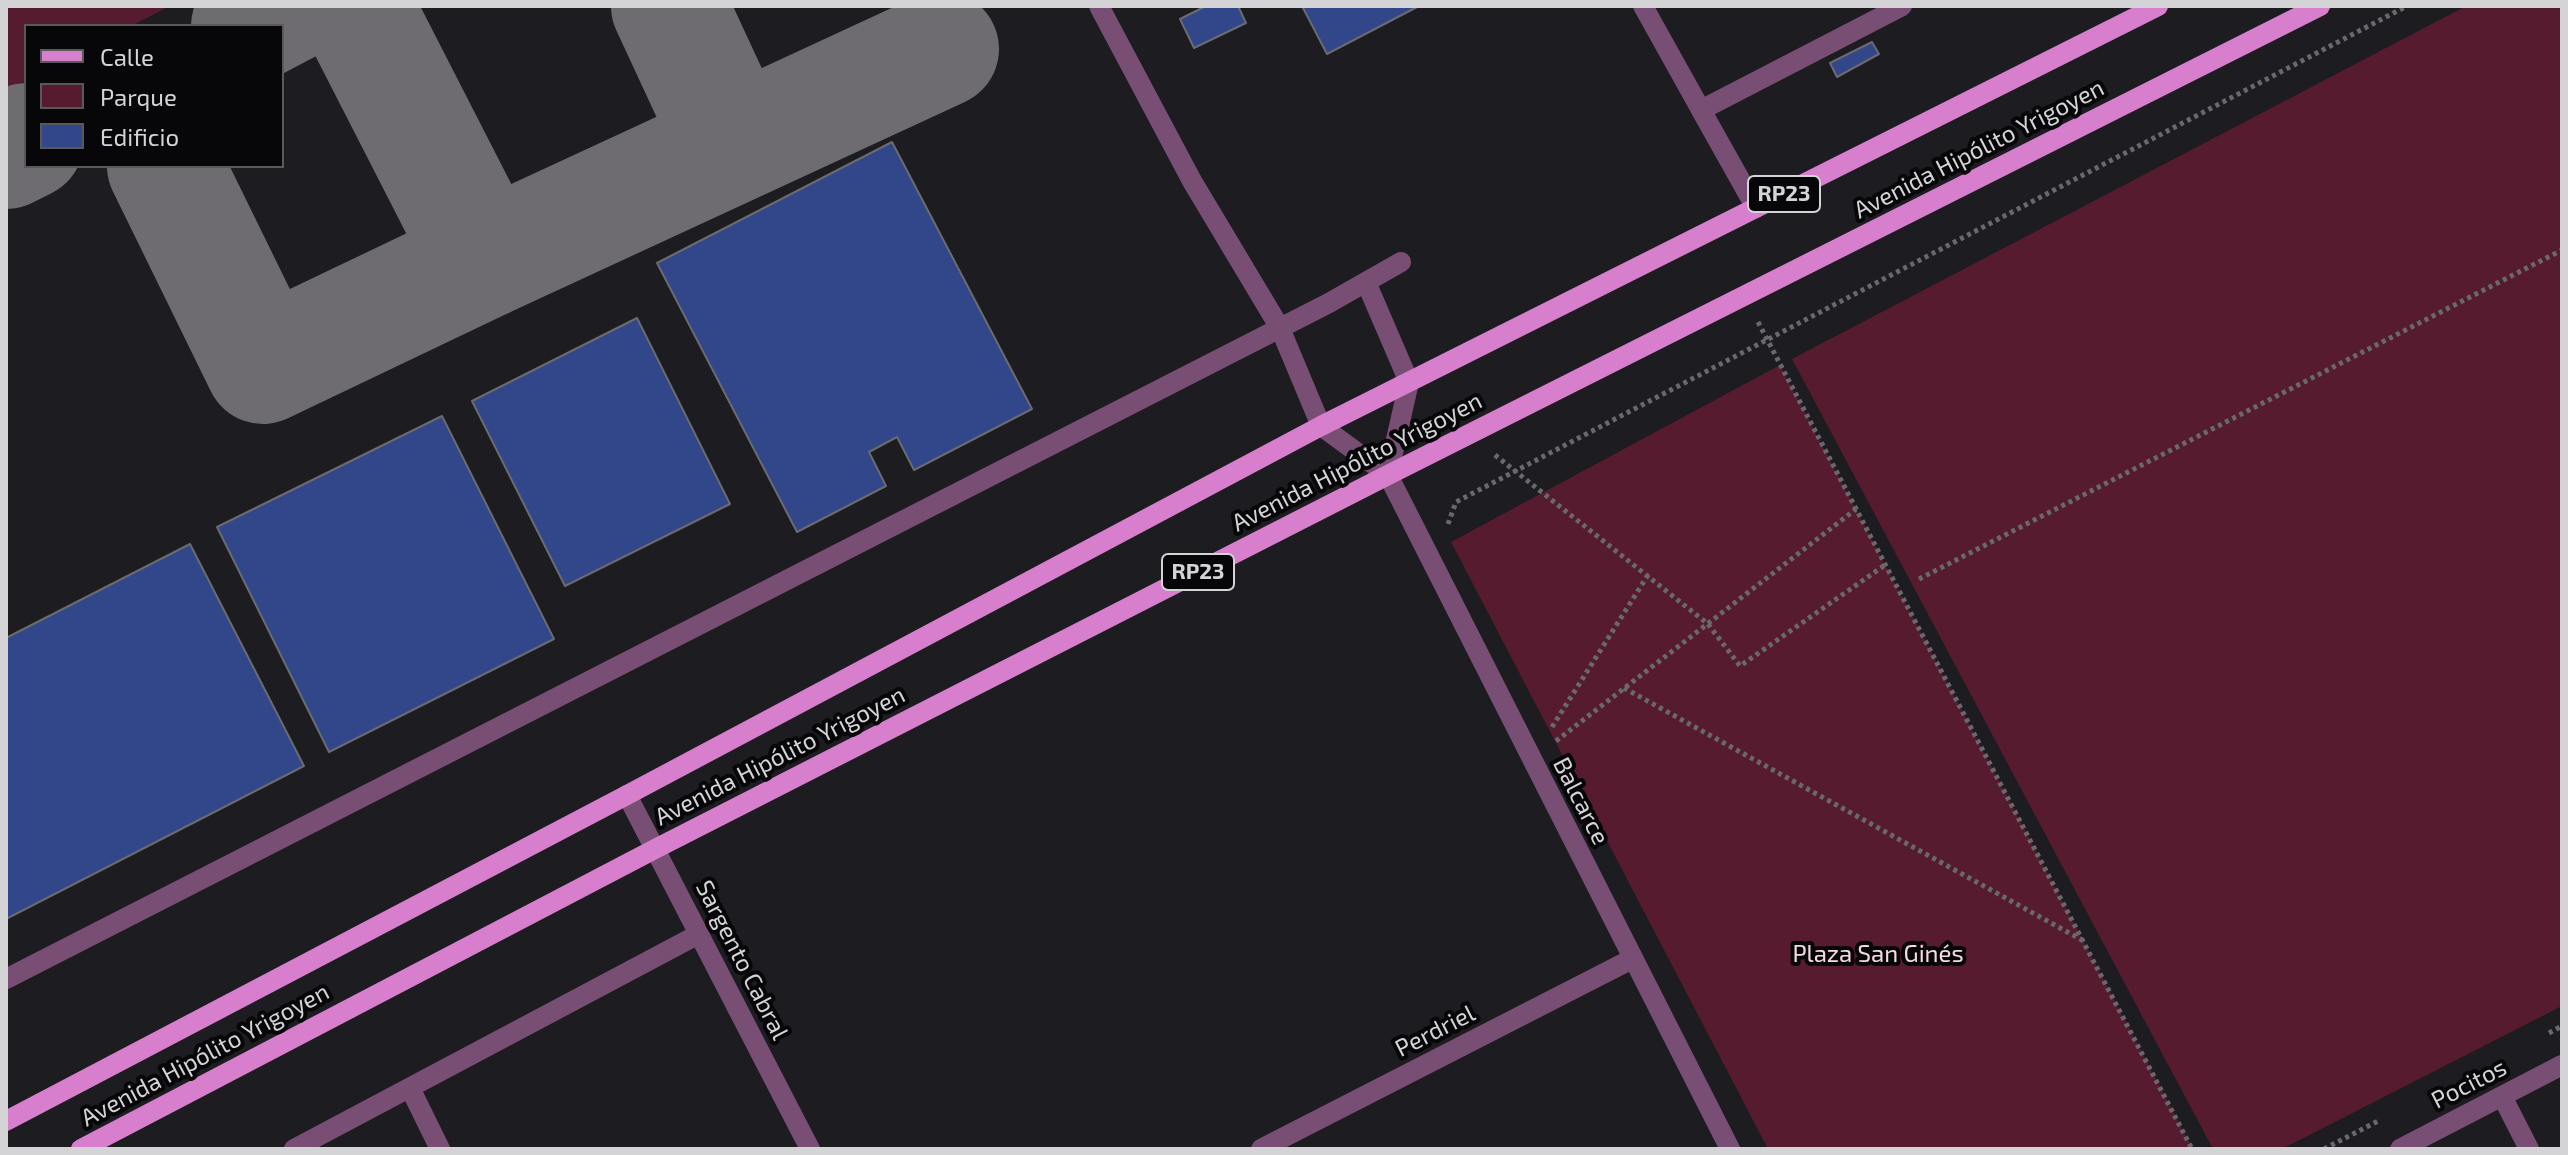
<!DOCTYPE html>
<meta charset="utf-8">
<style>
body{margin:0}
#map{position:relative;width:2568px;height:1155px;overflow:hidden;background:#1d1c20;font-family:"Exo 2",sans-serif}
canvas{display:block}
.frame{position:absolute;inset:0;border:8px solid #d4d3d6;pointer-events:none}
.legend{position:absolute;left:24px;top:24px;width:260px;height:144px;box-sizing:border-box;background:#070709;border:2px solid #59595b;margin:0;padding:10px 14px;list-style:none;font-size:24px;color:#d4d3d6}
.legend li{display:flex;align-items:center;gap:16px;height:40px}
.legend b{width:40px;border:2px solid #59595b}
</style>
<div id="map">
<canvas width="2568" height="1155"></canvas>
<div class="frame"></div>
<ul class="legend">
<li><b style="height:10px;background:#d77ecd"></b>Calle</li>
<li><b style="height:22px;background:#561b2f"></b>Parque</li>
<li><b style="height:22px;background:#32468a"></b>Edificio</li>
</ul>
</div>
<script>
const context = document.querySelector('canvas').getContext('2d');
context.lineJoin = 'round';
function fill(path, color) {
  context.fillStyle = color;
  context.fill(path, 'evenodd');
}
function shape(rows) {
  const path = new Path2D();
  for (const r of rows) {
    path.moveTo(r[0], r[1]);
    for (let i = 2; i < r.length; i += 2) path.lineTo(r[i], r[i + 1]);
  }
  return path;
}
function strokePath(path, color, width, dash) {
  context.strokeStyle = color;
  context.lineWidth = width;
  context.lineCap = dash ? 'butt' : 'round';
  context.setLineDash(dash || []);
  context.stroke(path);
}
function write(font, color, halo, rows, align = 'center') {
  context.font = font + ' "Exo 2",sans-serif';
  context.lineWidth = 8;
  context.setLineDash([]);
  context.textBaseline = 'middle';
  context.strokeStyle = halo;
  context.fillStyle = color;
  for (const [text, x, y, turn = 0] of rows) {
    context.save();
    context.translate(x, y);
    context.rotate((+turn || 0) * Math.PI / 180);
    context.textAlign = isNaN(turn) ? turn : align;
    if (halo) context.strokeText(text, 0, 0);
    context.fillText(text, 0, 0);
    context.restore();
  }
}
const green = shape([
 [6,6,170,6,131,26,26,26,26,81,6,91],
 [2466,6,2562,6,2562,1006,2282,1149,2213,1149,1792,359],
 [1780,365,2193,1149,1768,1149,1451,542]
]);
const taxiway = shape([
 [355,6,485,260],
 [669,6,733,144],
 [249,26,287,6],
 [6,151,26,141],
 [165,166,263,366,485,260,941,49]
]);
const building = shape([
 [1206,6,1238,6,1246,23,1194,48,1180,19,1206,6],
 [1302,6,1419,6,1327,54,1302,6],
 [1872,42,1879,54,1837,77,1830,63,1872,42],
 [892,142,1032,409,914,470,897,437,869,452,886,486,797,532,657,263,892,142],
 [637,318,730,504,565,586,472,401,637,318],
 [442,416,554,639,329,752,217,527,442,416],
 [190,544,304,766,6,919,6,638,190,544]
]);
const path = shape([
 [1758,322,2192,1149],
 [1495,455,1708,624,1740,666,1885,565],
 [1448,524,1456,502,2407,6],
 [1919,579,2562,250],
 [1624,688,2082,940],
 [1552,727,1648,575],
 [1556,741,1856,509],
 [2549,1033,2562,1026],
 [2324,1149,2380,1120]
]);
const service = shape([
 [1099,6,1192,181,1280,328,1321,426,1388,475,1409,382,1366,282],
 [1643,6,1701,110],
 [6,979,1329,303,1401,262]
]);
const minor = shape([
 [1756,208,1701,110,1902,6],
 [1388,475,1730,1149],
 [627,795,810,1149],
 [410,1088,440,1149],
 [2502,1096,2529,1149],
 [294,1149,699,934],
 [1261,1149,1632,959],
 [2400,1149,2562,1065]
]);
const primary = shape([
 [6,1121,627,795,1321,426,2158,6],
 [81,1149,655,849,1388,475,2320,6]
]);
const shields = [
 [1784,194,72],
 [1198,572,72]
];
const shieldNames = [
 ["RP23",1784,194],
 ["RP23",1198,572]
];
const streetNames = [
 ["Avenida Hipólito Yrigoyen",1979,149,-27],
 ["Avenida Hipólito Yrigoyen",1357,462,-27],
 ["Avenida Hipólito Yrigoyen",780,756,-27],
 ["Balcarce",1581,801,63],
 ["Sargento Cabral",742,960,63],
 ["Perdriel",1435,1031,-27],
 ["Avenida Hipólito Yrigoyen",205,1055,-28],
 ["Pocitos",2469,1084,-27]
];
const parkNames = [
 ["Plaza San Ginés",1878,954]
];
fill(green, '#561b2f');
strokePath(taxiway, '#6e6c70', 116);
fill(building, '#32468a');
strokePath(building, '#696b71', 2);
strokePath(path, '#69686c', 5, [4, 4]);
strokePath(service, '#794e74', 20);
strokePath(minor, '#794e74', 20);
strokePath(primary, '#d77ecd', 20);
for (const [x, y, w] of shields) {
  const box = new Path2D();
  box.roundRect(x - w / 2, y - 18, w, 36, 6);
  context.fillStyle = '#070709';
  context.fill(box);
  strokePath(box, '#d4d3d6', 2);
}
write('bold 22px', '#d4d3d6', null, shieldNames);
write('24px', '#d4d3d6', '#070709', streetNames);
write('24px', '#f5dbe1', '#070709', parkNames);
</script>
